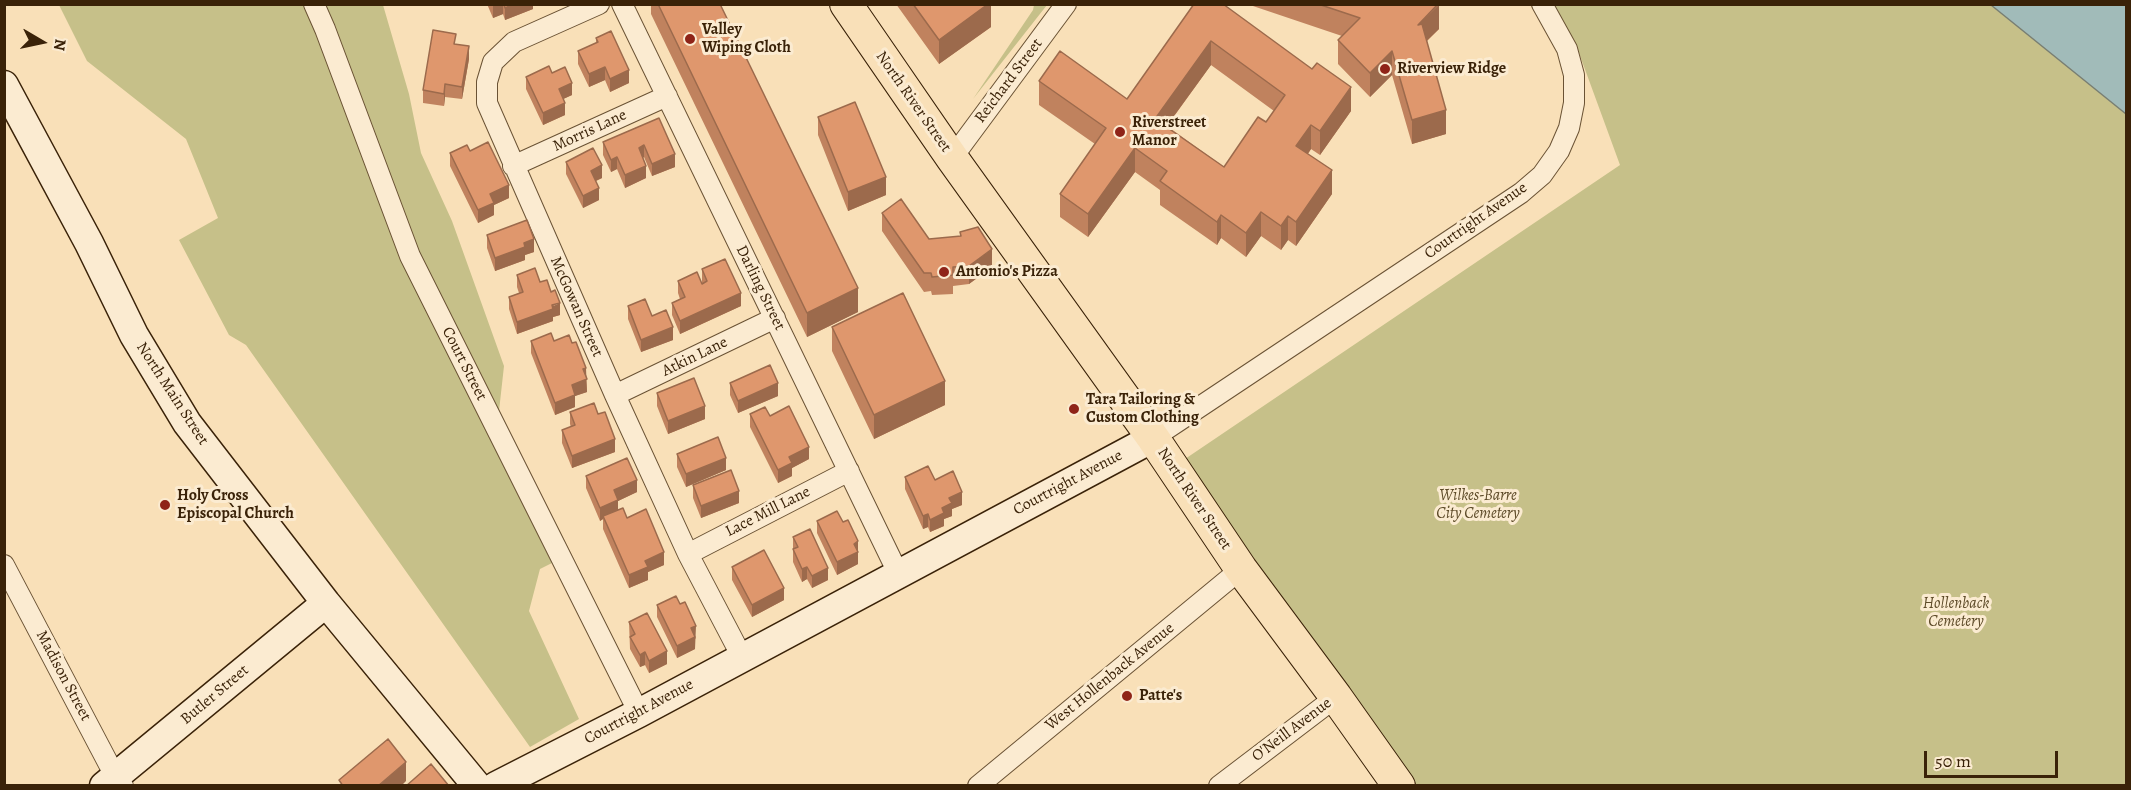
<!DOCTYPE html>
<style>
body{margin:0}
#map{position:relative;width:2131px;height:790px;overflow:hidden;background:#f9e0b8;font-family:Alegreya,serif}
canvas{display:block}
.frame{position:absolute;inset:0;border:6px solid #3a2208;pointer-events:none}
.north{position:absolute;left:12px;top:12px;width:60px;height:60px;-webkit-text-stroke:4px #fbebd1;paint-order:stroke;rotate:99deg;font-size:16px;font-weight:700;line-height:24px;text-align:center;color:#3a2208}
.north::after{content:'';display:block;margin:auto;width:21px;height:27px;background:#3a2208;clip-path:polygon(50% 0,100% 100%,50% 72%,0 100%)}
.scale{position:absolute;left:1924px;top:751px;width:134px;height:27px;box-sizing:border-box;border:3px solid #3a2208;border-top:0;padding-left:8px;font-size:18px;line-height:21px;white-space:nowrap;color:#3a2208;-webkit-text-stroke:4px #fbebd1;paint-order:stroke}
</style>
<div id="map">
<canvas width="2131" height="790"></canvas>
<div class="frame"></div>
<div class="north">N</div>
<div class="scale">50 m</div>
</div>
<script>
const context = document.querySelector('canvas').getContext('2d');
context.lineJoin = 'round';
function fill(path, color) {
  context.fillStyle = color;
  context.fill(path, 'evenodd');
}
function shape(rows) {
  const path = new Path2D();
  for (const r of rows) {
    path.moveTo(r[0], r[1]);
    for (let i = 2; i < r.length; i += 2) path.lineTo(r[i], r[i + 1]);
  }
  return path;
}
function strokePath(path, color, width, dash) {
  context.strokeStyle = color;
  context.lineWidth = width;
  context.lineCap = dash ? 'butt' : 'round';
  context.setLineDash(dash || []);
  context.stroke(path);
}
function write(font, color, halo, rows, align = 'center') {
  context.font = font + ' Alegreya,serif';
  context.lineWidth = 6;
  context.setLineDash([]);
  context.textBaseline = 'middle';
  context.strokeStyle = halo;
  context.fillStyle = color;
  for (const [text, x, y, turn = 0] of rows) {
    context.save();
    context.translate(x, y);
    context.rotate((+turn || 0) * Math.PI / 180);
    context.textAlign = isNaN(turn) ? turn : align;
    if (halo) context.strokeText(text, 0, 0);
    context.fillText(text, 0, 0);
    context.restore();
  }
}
const green = shape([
 [59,5,383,5,409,94,421,153,452,221,504,366,495,447,552,563,540,569,529,611,579,719,530,747,246,345,229,335,179,240,218,218,186,139,87,61],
 [1034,5,1047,5,973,99,1033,10],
 [1548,5,1991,5,2126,114,2126,785,1412,785,1185,459,1620,165,1579,53]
]);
const water = shape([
 [1991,5,2126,5,2126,114,1991,5]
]);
const minor = shape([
 [314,4,325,29,410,256,639,713],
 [599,4,514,42,493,62,487,82,487,103,615,395,688,554,742,657],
 [622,4,898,573],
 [952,158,1066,4],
 [513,166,667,96],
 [615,395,775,318],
 [1153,438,1521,193,1542,175,1559,151,1569,128,1574,103,1574,75,1567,49,1542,4],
 [688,554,849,471],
 [4,565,115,776,123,786],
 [978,786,1241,569],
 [1219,786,1336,697]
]);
const secondary = shape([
 [4,85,89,243,134,335,187,423,326,603,477,786],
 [104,786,326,603],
 [496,786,639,713,1153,438]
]);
const primary = shape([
 [846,4,952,158,1153,438,1241,569,1336,697,1399,786]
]);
const wall = shape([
 [487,4,533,4,533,9,505,20,503,14,493,18],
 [651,4,720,4,858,312,807,337,651,14],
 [896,4,991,4,991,27,939,64],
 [1194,4,1351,111,1320,155,1311,149,1308,154,1332,194,1296,246,1288,240,1281,250,1261,236,1246,257,1221,238,1217,245,1160,205,1160,190,1135,172,1088,237,1060,217,1060,194,1095,144,1039,105,1039,81,1127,99],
 [1211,65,1274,111,1266,122,1224,167,1167,126],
 [1247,4,1438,4,1439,29,1427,41,1446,134,1412,144,1392,75,1370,97,1338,64,1338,40,1342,36],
 [596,38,629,83,610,92,605,80,589,87,578,64,578,51,596,43],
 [456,44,469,59,462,99,445,97,444,106,423,103,423,90],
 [552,73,572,95,563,99,565,115,543,125,526,89,526,77],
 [818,117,886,195,848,211,818,135],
 [659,118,675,167,652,176,644,157,643,158,646,178,625,188,617,169,611,172,603,155,603,142],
 [470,151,509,198,494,205,494,215,478,223,450,166,450,153],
 [566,162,602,178,596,181,599,200,583,208,566,174],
 [882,213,929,239,992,267,969,284,953,286,953,294,932,295,931,291,924,292,882,231],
 [487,235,534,252,525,255,525,260,495,271,487,248],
 [702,269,741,306,680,334,672,315,672,303,680,299,678,293,678,281,702,282],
 [517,275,540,282,560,315,553,317,553,321,517,334,509,309,509,297,519,293,517,287],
 [628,306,652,316,673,340,641,352,628,319],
 [832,327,945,405,874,439,832,351],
 [531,341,554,341,586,378,587,392,575,396,575,407,555,415,531,353],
 [730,383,778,396,738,413,730,395],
 [657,393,705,419,668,434,657,406],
 [570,412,598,414,615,452,572,468,562,443,562,430,571,427,570,424],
 [750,414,770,416,809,459,792,468,792,476,778,483,750,427],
 [677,454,726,470,686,487,677,467],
 [586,476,637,492,618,501,618,510,627,518,664,565,648,572,648,580,629,588,603,529,603,519,600,521,586,488],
 [905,477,935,480,962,505,952,509,952,516,944,519,944,526,930,532,928,527,923,529,905,489],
 [693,485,739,503,701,518,693,498],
 [817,521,858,554,858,564,837,575,817,533],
 [793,537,828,580,812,588,807,579,802,582,793,562],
 [732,567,784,600,752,617,732,580],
 [657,605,696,638,695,639,695,649,677,658,657,617],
 [629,622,667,664,649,673,645,665,640,667,630,649]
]);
const shadedWall = shape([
 [497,4,503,4,503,14,493,18,493,6],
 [514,4,533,4,533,9,505,20,505,8],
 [988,4,991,4,991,27,939,64,939,40],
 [1439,5,1439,29,1418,49,1418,25],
 [1211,41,1211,65,1155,142,1155,119],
 [469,46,469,59,462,99,462,87],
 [1392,51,1392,75,1370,97,1370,73],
 [605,67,605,80,589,87,589,74],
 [629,70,629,83,610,92,610,79],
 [572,83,572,95,559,101,559,89],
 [445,84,445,97,444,106,444,94],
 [1351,87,1351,111,1320,155,1320,131],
 [565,103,565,115,543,125,543,113],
 [1446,110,1446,134,1412,144,1412,120],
 [1311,125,1311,149,1296,170,1296,146],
 [644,145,644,157,639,160,639,148],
 [1135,148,1135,172,1088,237,1088,214],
 [675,154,675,167,652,176,652,164],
 [617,157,617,169,611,172,611,160],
 [602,165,602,178,591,183,591,171],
 [646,166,646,178,625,188,625,175],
 [1332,170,1332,194,1296,246,1296,222],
 [886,177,886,195,848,211,848,192],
 [509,185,509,198,494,205,494,215,478,223,478,210,490,194],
 [599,188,599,200,583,208,583,196],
 [1261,212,1261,236,1246,257,1246,233],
 [1221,215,1221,238,1217,245,1217,222],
 [1288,216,1288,240,1281,250,1281,226],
 [534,239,534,252,525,255,525,260,495,271,495,258,524,243],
 [992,249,992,267,969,284,969,266],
 [858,288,858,312,807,337,807,313],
 [741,293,741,306,680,334,680,321],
 [560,303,560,315,553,317,553,321,517,334,517,322],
 [673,327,673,340,641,352,641,340],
 [586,368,587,392,575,396,575,407,555,415,555,403,572,385,583,369],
 [945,381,945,405,874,439,874,415],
 [778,383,778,396,738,413,738,401],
 [705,406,705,419,668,434,668,421],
 [615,439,615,452,572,468,572,456],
 [809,447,809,459,792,468,792,476,778,483,778,470,789,457],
 [726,458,726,470,686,487,686,474],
 [637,480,637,492,618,501,618,513,603,516,603,519,600,521,600,508,614,490],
 [739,491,739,503,701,518,701,506],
 [962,492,962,505,952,509,952,516,944,519,944,526,930,532,930,520,949,498],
 [928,514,928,527,923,529,923,516],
 [858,541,858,564,837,575,837,562,854,544],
 [664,552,664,565,648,572,648,580,629,588,629,575,645,561],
 [807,567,807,579,802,582,802,569],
 [828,568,828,580,812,588,812,576],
 [784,588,784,600,752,617,752,605],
 [696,626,695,649,677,658,677,646,691,628],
 [667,651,667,664,649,673,649,661],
 [645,652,645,665,640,667,640,655],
 [406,762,406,781,401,786,378,786]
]);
const building = shape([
 [504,4,514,4,505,8,504,4],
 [658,4,720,4,858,288,807,313,658,4],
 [913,4,988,4,939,40,913,4],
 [1194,4,1223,4,1312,69,1317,63,1351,87,1320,131,1311,125,1296,146,1332,170,1296,222,1288,216,1281,226,1261,212,1246,233,1221,215,1217,222,1160,181,1167,171,1135,148,1088,214,1060,194,1106,128,1039,81,1060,51,1127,99,1194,4],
 [1211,41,1285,95,1266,122,1258,117,1224,167,1155,119,1211,41],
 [1318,4,1438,4,1418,25,1422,24,1446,110,1412,120,1392,51,1370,73,1338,40,1360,18,1318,4],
 [433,30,456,34,454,44,469,46,462,87,445,84,444,94,423,90,433,30],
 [611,31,629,70,610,79,605,67,589,74,578,51,598,42,596,38,611,31],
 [549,66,552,73,565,67,572,83,559,89,565,103,543,113,526,77,549,66],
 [855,102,886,177,848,192,818,117,855,102],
 [659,118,675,154,652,164,644,145,639,148,646,166,625,175,617,157,611,160,603,142,659,118],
 [488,142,509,185,490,194,494,203,478,210,450,153,467,145,470,151,488,142],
 [593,148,602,165,591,171,599,188,583,196,566,162,593,148],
 [901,199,929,239,961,236,960,232,978,227,992,249,969,266,953,267,953,275,932,277,931,273,924,273,882,213,901,199],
 [527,220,534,239,524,243,525,247,495,258,487,235,527,220],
 [725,259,741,293,680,321,672,303,685,297,678,281,697,272,702,284,707,281,702,269,725,259],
 [535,268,540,282,547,280,551,292,555,290,560,303,552,305,553,309,517,322,509,297,523,292,517,275,535,268],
 [903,293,945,381,874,415,832,327,903,293],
 [645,299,652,316,666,310,673,327,641,340,628,306,645,299],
 [551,333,554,341,569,335,572,343,576,342,586,368,583,369,587,379,572,385,575,395,555,403,531,341,551,333],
 [770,365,778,383,738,401,730,383,770,365],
 [694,378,705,406,668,421,657,393,694,378],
 [594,403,598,414,605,412,615,439,572,456,562,430,575,425,570,412,594,403],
 [789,406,809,447,789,457,792,463,778,470,750,414,765,407,770,416,789,406],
 [718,437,726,458,686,474,677,454,718,437],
 [627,458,637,480,614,490,618,500,600,508,586,476,627,458],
 [928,466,935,480,953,471,962,492,949,498,952,503,942,508,944,513,930,520,928,514,923,516,905,477,928,466],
 [731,470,739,491,701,506,693,485,731,470],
 [623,508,627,518,646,509,664,552,645,561,648,567,629,575,603,516,623,508],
 [837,511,843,522,848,520,858,541,854,544,858,552,837,562,817,521,837,511],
 [810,529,828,568,812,576,807,567,802,569,793,549,798,547,793,537,810,529],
 [764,550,784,588,752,605,732,567,764,550],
 [676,596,680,604,685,602,696,626,691,628,695,637,677,646,657,605,676,596],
 [647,613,667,651,649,661,645,652,640,655,630,637,635,634,629,622,647,613],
 [388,739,406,762,378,786,343,786,339,780,388,739],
 [431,764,449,786,406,786,431,764]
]);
const markers = [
 [690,39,6,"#8f2418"],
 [1385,69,6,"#8f2418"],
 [1120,132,6,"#8f2418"],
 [944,272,6,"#8f2418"],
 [1074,409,6,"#8f2418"],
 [165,505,6,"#8f2418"],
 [1127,696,6,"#8f2418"]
];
const poiNames = [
 ["Valley",702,30],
 ["Wiping Cloth",702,48],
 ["Riverview Ridge",1397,69],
 ["Riverstreet",1132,123],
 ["Manor",1132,141],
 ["Antonio's Pizza",956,272],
 ["Tara Tailoring &",1086,400],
 ["Custom Clothing",1086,418],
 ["Holy Cross",177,496],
 ["Episcopal Church",177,514],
 ["Patte's",1139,696]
];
const streetNames = [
 ["Reichard Street",1009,81,-53],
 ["North River Street",913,102,55],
 ["Morris Lane",590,131,-25],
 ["Courtright Avenue",1476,221,-35],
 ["Darling Street",760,288,64],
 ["McGowan Street",576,307,66],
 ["Atkin Lane",695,357,-26],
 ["Court Street",464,364,63],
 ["North Main Street",172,394,57],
 ["Courtright Avenue",1068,483,-28],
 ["North River Street",1194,499,56],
 ["Lace Mill Lane",768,512,-27],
 ["Madison Street",63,676,62],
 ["West Hollenback Avenue",1110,677,-39],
 ["Butler Street",215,695,-40],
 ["Courtright Avenue",639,712,-28],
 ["O'Neill Avenue",1292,730,-37]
];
const parkNames = [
 ["Wilkes-Barre",1478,496],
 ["City Cemetery",1478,514],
 ["Hollenback",1956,604],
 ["Cemetery",1956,622]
];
fill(green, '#c6c089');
fill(water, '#a1bbb9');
strokePath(water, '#787e72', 1.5);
strokePath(minor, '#6a5234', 22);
strokePath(secondary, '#3a2208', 31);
strokePath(primary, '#3a2208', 34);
strokePath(minor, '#fbebd1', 20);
strokePath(secondary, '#fbebd1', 28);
strokePath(primary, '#f9e0b8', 32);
fill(wall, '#c0825e');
fill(shadedWall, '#9c6a4c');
fill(building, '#df976d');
strokePath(building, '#9c6a4c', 1.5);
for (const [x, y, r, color] of markers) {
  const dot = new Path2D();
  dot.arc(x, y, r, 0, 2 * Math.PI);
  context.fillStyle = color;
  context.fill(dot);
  strokePath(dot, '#fbebd1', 2);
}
write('bold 16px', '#3a2208', '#fbebd1', poiNames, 'left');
write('16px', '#3a2208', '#fbebd1', streetNames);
write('italic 16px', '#5d4a28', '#fbebd1', parkNames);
</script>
